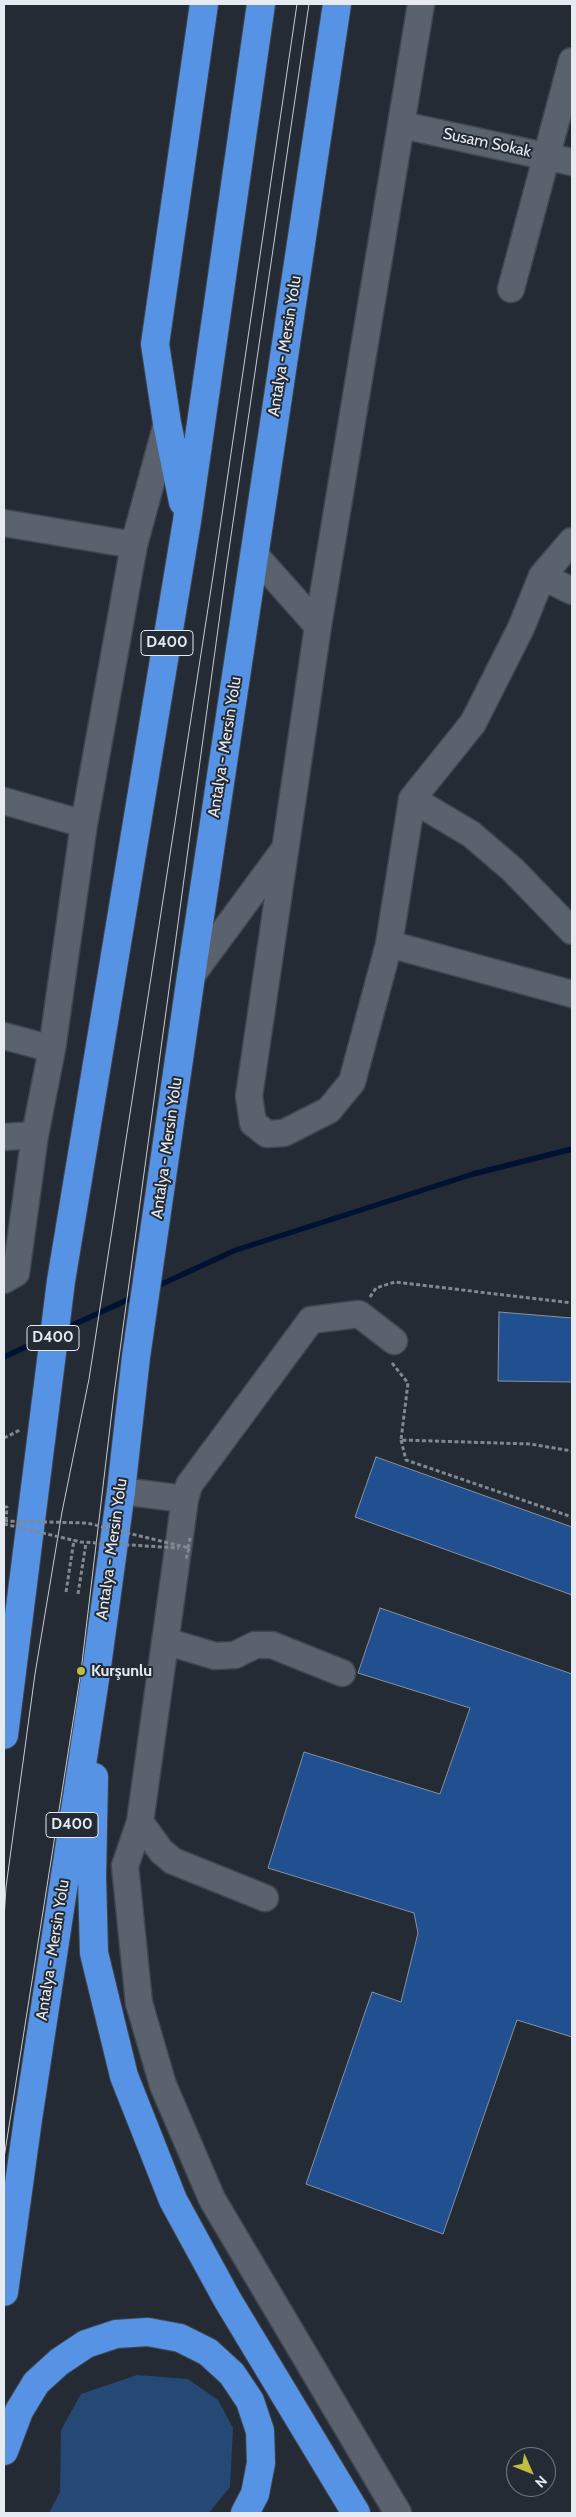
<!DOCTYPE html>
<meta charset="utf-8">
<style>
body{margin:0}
#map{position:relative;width:576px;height:2517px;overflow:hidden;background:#242b35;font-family:Cabin,sans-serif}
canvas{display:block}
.frame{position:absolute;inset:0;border:5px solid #e6eaf1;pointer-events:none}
.north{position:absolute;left:506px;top:2447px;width:50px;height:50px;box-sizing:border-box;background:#242b35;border:1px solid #727780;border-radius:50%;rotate:134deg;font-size:14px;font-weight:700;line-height:20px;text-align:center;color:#e6eaf1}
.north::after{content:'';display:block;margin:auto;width:18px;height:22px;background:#c3bd3f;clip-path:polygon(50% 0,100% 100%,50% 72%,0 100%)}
</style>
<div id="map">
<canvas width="576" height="2517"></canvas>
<div class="frame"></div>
<div class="north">N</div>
</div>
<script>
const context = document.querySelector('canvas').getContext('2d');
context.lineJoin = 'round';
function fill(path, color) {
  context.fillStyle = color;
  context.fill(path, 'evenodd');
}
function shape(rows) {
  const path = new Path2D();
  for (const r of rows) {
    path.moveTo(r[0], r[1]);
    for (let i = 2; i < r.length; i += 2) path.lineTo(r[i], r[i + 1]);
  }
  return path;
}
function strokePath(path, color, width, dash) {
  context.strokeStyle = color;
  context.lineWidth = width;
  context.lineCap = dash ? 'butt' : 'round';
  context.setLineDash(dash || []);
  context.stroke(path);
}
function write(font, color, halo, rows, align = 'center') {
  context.font = font + ' Cabin,sans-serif';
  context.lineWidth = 4;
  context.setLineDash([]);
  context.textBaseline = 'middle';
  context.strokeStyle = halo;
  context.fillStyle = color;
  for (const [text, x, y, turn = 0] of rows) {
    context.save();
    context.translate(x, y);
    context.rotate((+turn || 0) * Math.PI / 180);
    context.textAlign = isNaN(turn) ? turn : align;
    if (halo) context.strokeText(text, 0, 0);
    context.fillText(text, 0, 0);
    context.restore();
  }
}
const green = shape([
 [137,2375,188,2379,218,2400,233,2428,230,2487,209,2513,49,2513,60,2492,61,2430,81,2394]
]);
const stream = shape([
 [155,1287,236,1250,473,1174,572,1149],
 [62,1330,138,1295],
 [4,1357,45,1338]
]);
const building = shape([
 [499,1312,572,1318,572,1382,498,1381,499,1312],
 [376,1457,572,1527,572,1595,355,1517,376,1457],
 [380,1608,572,1674,572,2037,517,2020,443,2234,306,2184,372,1992,401,2002,418,1933,414,1913,268,1868,304,1752,440,1794,470,1708,358,1673,380,1608]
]);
const path = shape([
 [370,1297,376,1288,395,1282,572,1303],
 [392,1363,408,1383,401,1440,530,1444,572,1451],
 [4,1438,20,1430],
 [401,1440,406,1460,572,1517],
 [4,1507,7,1507,6,1521],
 [66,1592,74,1540],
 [78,1594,86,1543]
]);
const minor = shape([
 [421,4,318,626,249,1096,253,1123,267,1134,284,1133,329,1110,352,1082,389,944,412,799,473,723,521,628,542,576,572,541],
 [402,125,572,162],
 [511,289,572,61],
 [4,523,134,545],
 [254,554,318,626],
 [542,576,572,591],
 [412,799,471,834,513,870,572,931],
 [4,801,84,824],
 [389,944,572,994],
 [191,976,284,850],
 [4,1036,52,1049],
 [4,1137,35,1135],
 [4,1280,16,1273,35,1135,52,1049,84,824,134,545,167,423],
 [394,1341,359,1314,311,1320,189,1485,185,1499,140,1822,125,1866,139,2003,163,2085,212,2199,398,2513],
 [121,1491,185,1499],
 [165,1641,215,1656,235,1655,255,1645,272,1645,342,1673],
 [140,1822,161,1851,173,1861,265,1898]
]);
const highway = shape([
 [183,502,167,423,155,344,204,4],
 [4,1735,61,1281,187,521,261,4],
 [94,1777,92,1877,94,1953,124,2076,173,2200,227,2299,356,2513],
 [4,2292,28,2119,97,1666,121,1491,136,1357,191,976,337,4],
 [4,2451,19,2411,36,2383,59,2362,86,2344,116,2334,148,2332,180,2338,208,2352,232,2374,250,2401,260,2431,261,2463,255,2494,245,2513]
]);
const tram = shape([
 [4,1919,6,1887,35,1674,62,1512,89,1379,213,576,297,4],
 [4,2158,81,1671,114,1394,226,570,309,4]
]);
const pathBridge = shape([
 [4,1521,87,1523,189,1548,186,1559],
 [4,1524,81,1542,179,1548],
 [188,1548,190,1538]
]);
const markers = [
 [81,1671,5,"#c3bd3f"]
];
const shields = [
 [167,643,52],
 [53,1338,52],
 [72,1825,52]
];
const shieldNames = [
 ["D400",167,643],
 ["D400",53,1338],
 ["D400",72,1825]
];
const streetNames = [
 ["Susam Sokak",487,143,12],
 ["Antalya - Mersin Yolu",285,346,-81],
 ["Antalya - Mersin Yolu",225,747,-81],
 ["Antalya - Mersin Yolu",167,1148,-82],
 ["Antalya - Mersin Yolu",112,1549,-82],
 ["Antalya - Mersin Yolu",53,1950,-81]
];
const poiNames = [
 ["Kurşunlu",91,1671]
];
fill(green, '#264875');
strokePath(stream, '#001232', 5.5);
fill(building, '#205090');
strokePath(building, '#88919d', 1);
strokePath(minor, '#41474f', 29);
strokePath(highway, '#41474f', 30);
strokePath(path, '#828790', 3, [4, 2.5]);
strokePath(minor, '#5a626d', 26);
strokePath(highway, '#5793e5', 28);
strokePath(tram, '#c5cad1', 1);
strokePath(pathBridge, '#828790', 3, [4, 2.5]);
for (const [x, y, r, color] of markers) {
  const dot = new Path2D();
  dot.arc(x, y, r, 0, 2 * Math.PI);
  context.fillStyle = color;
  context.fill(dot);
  strokePath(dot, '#242b35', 2);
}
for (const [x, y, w] of shields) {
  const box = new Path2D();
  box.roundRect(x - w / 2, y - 12.5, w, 25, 4);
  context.fillStyle = '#242b35';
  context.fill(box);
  strokePath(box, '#e6eaf1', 1);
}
write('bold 15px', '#e6eaf1', null, shieldNames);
write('16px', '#e6eaf1', '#242b35', streetNames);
write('bold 16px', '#e6eaf1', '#242b35', poiNames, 'left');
</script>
